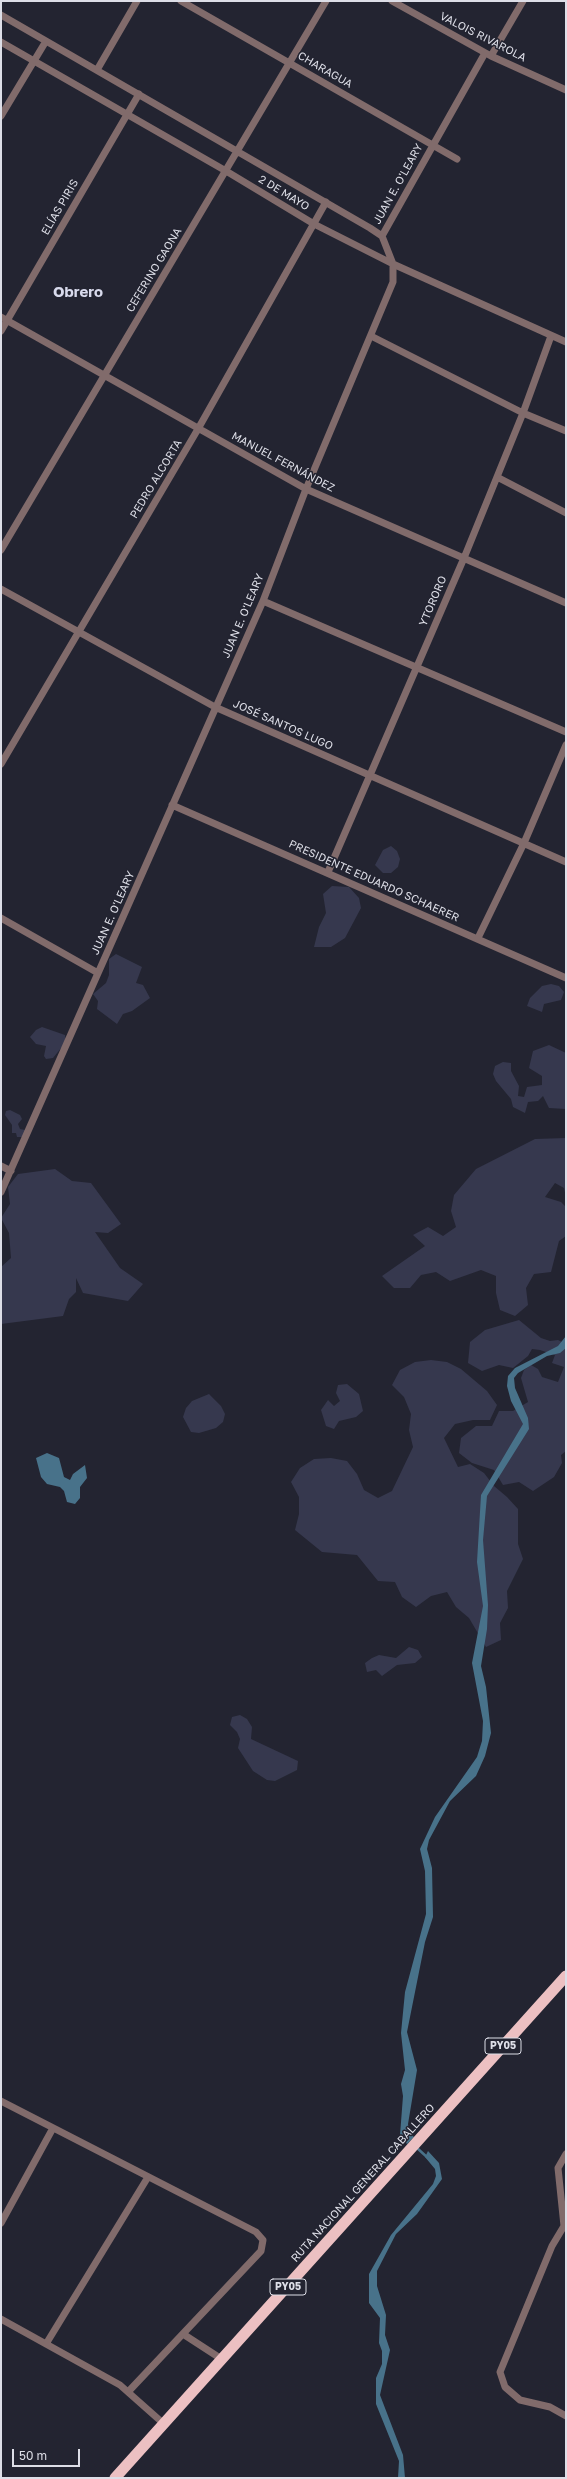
<!DOCTYPE html>
<meta charset="utf-8">
<style>
body{margin:0}
#map{position:relative;width:567px;height:2479px;overflow:hidden;background:#232431;font-family:"Golos Text",sans-serif}
canvas{display:block}
.frame{position:absolute;inset:0;border:2px solid #dddee7;pointer-events:none}
.scale{position:absolute;left:12px;top:2449px;width:68px;height:18px;box-sizing:border-box;border:2px solid #dddee7;border-top:0;padding-left:5px;font-size:12px;line-height:14px;white-space:nowrap;color:#dddee7;-webkit-text-stroke:3px #232431;paint-order:stroke}
</style>
<div id="map">
<canvas width="567" height="2479"></canvas>
<div class="frame"></div>
<div class="scale">50 m</div>
</div>
<script>
const context = document.querySelector('canvas').getContext('2d');
context.lineJoin = 'round';
function fill(path, color) {
  context.fillStyle = color;
  context.fill(path, 'evenodd');
}
function shape(rows) {
  const path = new Path2D();
  for (const r of rows) {
    path.moveTo(r[0], r[1]);
    for (let i = 2; i < r.length; i += 2) path.lineTo(r[i], r[i + 1]);
  }
  return path;
}
function strokePath(path, color, width, dash) {
  context.strokeStyle = color;
  context.lineWidth = width;
  context.lineCap = dash ? 'butt' : 'round';
  context.setLineDash(dash || []);
  context.stroke(path);
}
function write(font, color, halo, rows, align = 'center') {
  context.font = font + ' "Golos Text",sans-serif';
  context.lineWidth = 3;
  context.setLineDash([]);
  context.textBaseline = 'middle';
  context.strokeStyle = halo;
  context.fillStyle = color;
  for (const [text, x, y, turn = 0] of rows) {
    context.save();
    context.translate(x, y);
    context.rotate((+turn || 0) * Math.PI / 180);
    context.textAlign = isNaN(turn) ? turn : align;
    if (halo) context.strokeText(text, 0, 0);
    context.fillText(text, 0, 0);
    context.restore();
  }
}
const green = shape([
 [391,846,397,851,400,859,398,867,391,873,383,873,375,865,383,850],
 [332,886,349,887,359,898,361,908,345,938,331,947,314,947,319,927,326,913,323,894],
 [116,954,142,967,136,983,143,985,150,998,132,1011,123,1014,117,1024,97,1009,98,1001,93,994,106,983,109,975,109,959],
 [551,984,559,986,564,992,561,1000,544,1004,542,1012,527,1006,530,998,542,986],
 [42,1027,65,1035,66,1042,53,1058,46,1059,44,1056,46,1046,36,1044,30,1037,36,1030],
 [549,1045,566,1053,566,1109,549,1108,543,1096,538,1101,528,1102,525,1113,513,1107,511,1099,496,1081,493,1074,495,1066,503,1062,511,1063,511,1071,519,1086,518,1096,524,1097,527,1087,542,1085,542,1076,529,1068,533,1051],
 [10,1110,20,1115,22,1119,18,1124,20,1129,25,1130,24,1137,17,1137,16,1133,12,1133,12,1125,5,1115,6,1111],
 [566,1138,566,1197,564,1188,555,1183,545,1197,561,1202,566,1207,566,1236,559,1241,551,1272,534,1274,526,1288,528,1305,515,1316,500,1310,496,1293,496,1276,481,1270,450,1281,436,1272,421,1275,410,1288,394,1288,382,1276,425,1246,413,1235,428,1227,443,1236,456,1227,451,1211,454,1195,476,1169,535,1139],
 [55,1169,72,1181,91,1183,121,1224,108,1233,95,1232,120,1268,143,1284,128,1301,83,1293,76,1278,76,1292,69,1299,63,1316,1,1324,1,1267,11,1258,9,1233,1,1218,10,1204,8,1187,18,1174],
 [519,1320,541,1338,550,1341,558,1340,566,1344,566,1451,561,1455,562,1463,554,1477,533,1491,519,1482,503,1485,494,1470,472,1463,459,1453,461,1438,476,1426,492,1426,499,1411,513,1411,528,1402,521,1378,524,1370,531,1365,538,1369,542,1377,558,1382,564,1367,552,1363,555,1355,540,1350,532,1349,528,1356,513,1368,499,1365,482,1371,468,1363,470,1342,485,1330],
 [431,1360,447,1362,461,1369,487,1391,497,1405,490,1420,473,1420,455,1424,444,1438,458,1467,470,1464,484,1473,494,1486,507,1497,518,1509,518,1544,523,1559,507,1591,508,1608,500,1623,501,1640,486,1647,469,1618,456,1607,447,1592,431,1596,416,1607,402,1597,395,1582,378,1581,357,1555,322,1552,295,1530,299,1514,299,1497,291,1482,300,1468,314,1459,331,1458,347,1461,357,1474,364,1490,378,1498,392,1491,413,1447,409,1430,411,1414,404,1397,392,1385,400,1370,415,1362],
 [347,1384,359,1394,363,1411,356,1417,339,1421,334,1429,326,1426,321,1410,328,1400,334,1406,340,1401,336,1393,338,1385],
 [209,1394,221,1406,225,1414,223,1422,216,1428,199,1433,191,1432,183,1417,186,1408,192,1401],
 [409,1647,418,1650,422,1657,415,1663,397,1665,382,1676,376,1670,367,1672,365,1663,372,1658,379,1655,396,1658],
 [240,1715,247,1719,252,1727,251,1739,298,1761,297,1770,275,1781,267,1780,253,1771,238,1748,240,1739,237,1732,230,1725,232,1717]
]);
const water = shape([
 [566,1336,566,1348,560,1353,547,1356,518,1373,514,1378,515,1388,528,1418,529,1429,487,1496,483,1540,488,1605,487,1629,481,1666,486,1687,491,1733,485,1756,476,1776,450,1801,429,1840,427,1849,432,1868,433,1917,425,1942,407,2032,417,2070,408,2124,409,2133,414,2137,407,2144,400,2135,403,2096,401,2084,405,2070,401,2033,405,1992,426,1914,425,1871,420,1849,435,1817,477,1757,482,1741,483,1721,472,1663,483,1606,477,1562,481,1495,523,1424,511,1401,507,1386,508,1376,515,1368,558,1346],
 [47,1453,59,1458,64,1477,70,1480,73,1474,85,1465,87,1478,80,1487,80,1498,75,1504,67,1502,64,1491,60,1487,47,1484,41,1477,36,1458],
 [428,2151,439,2163,442,2179,417,2214,396,2234,377,2271,377,2286,386,2315,385,2335,390,2350,380,2395,403,2455,405,2478,398,2478,399,2461,376,2404,376,2378,382,2364,382,2351,379,2343,380,2318,369,2303,369,2274,391,2235,433,2184,436,2176,435,2169,425,2157]
]);
const stream = shape([
 [417,2148,428,2158]
]);
const minor = shape([
 [181,1,457,159],
 [392,1,491,56,566,90],
 [1,15,370,228,382,236],
 [1,42,226,171,314,224,393,264,566,342],
 [491,56,523,1],
 [97,70,137,1],
 [1,116,46,41],
 [382,236,485,53],
 [1,317,306,489,566,603],
 [1,331,139,94],
 [371,336,523,413,566,431],
 [497,477,566,513],
 [1,550,326,1],
 [1,589,215,707,566,862],
 [263,601,566,732],
 [1,764,198,429,326,202],
 [172,805,566,978],
 [328,872,464,558,523,413,551,336],
 [1,918,98,973],
 [478,938,524,843,566,745],
 [1,1166,11,1171],
 [1,1192,263,601,306,489,393,282,393,264,382,236],
 [1,2101,256,2232,263,2240,261,2251,128,2392],
 [566,2154,558,2168,564,2226,552,2246,500,2372,505,2387,520,2400,550,2407,566,2416],
 [1,2223,53,2128],
 [1,2319,120,2385,164,2424],
 [183,2334,223,2360],
 [46,2344,148,2177]
]);
const trunk = shape([
 [115,2478,566,1976]
]);
const shields = [
 [503,2046,36],
 [288,2287,36]
];
const shieldNames = [
 ["PY05",503,2046],
 ["PY05",288,2287]
];
const streetNames = [
 ["VALOIS RIVAROLA",483,37,27],
 ["CHARAGUA",325,70,30],
 ["JUAN E. O'LEARY",398,184,-61],
 ["2 DE MAYO",284,193,31],
 ["ELÍAS PIRIS",60,207,-60],
 ["CEFERINO GAONA",154,270,-59],
 ["MANUEL FERNÁNDEZ",283,462,28],
 ["PEDRO ALCORTA",156,479,-59],
 ["YTORORO",433,601,-67],
 ["JUAN E. O'LEARY",243,616,-67],
 ["JOSÉ SANTOS LUGO",283,725,24],
 ["PRESIDENTE EDUARDO SCHAERER",374,881,24],
 ["JUAN E. O'LEARY",113,913,-66],
 ["RUTA NACIONAL GENERAL CABALLERO",363,2183,-48]
];
const districtNames = [
 ["Obrero",78,292]
];
fill(green, '#36384e');
fill(water, '#48728a');
strokePath(stream, '#48728a', 2.5);
strokePath(minor, '#816b6b', 7);
strokePath(trunk, '#ecc0c2', 11);
for (const [x, y, w] of shields) {
  const box = new Path2D();
  box.roundRect(x - w / 2, y - 8, w, 16, 3);
  context.fillStyle = '#232431';
  context.fill(box);
  strokePath(box, '#dddee7', 1);
}
write('bold 10px', '#dddee7', null, shieldNames);
write('11px', '#dddee7', '#232431', streetNames);
write('bold 15px', '#d8daec', '#232431', districtNames);
</script>
